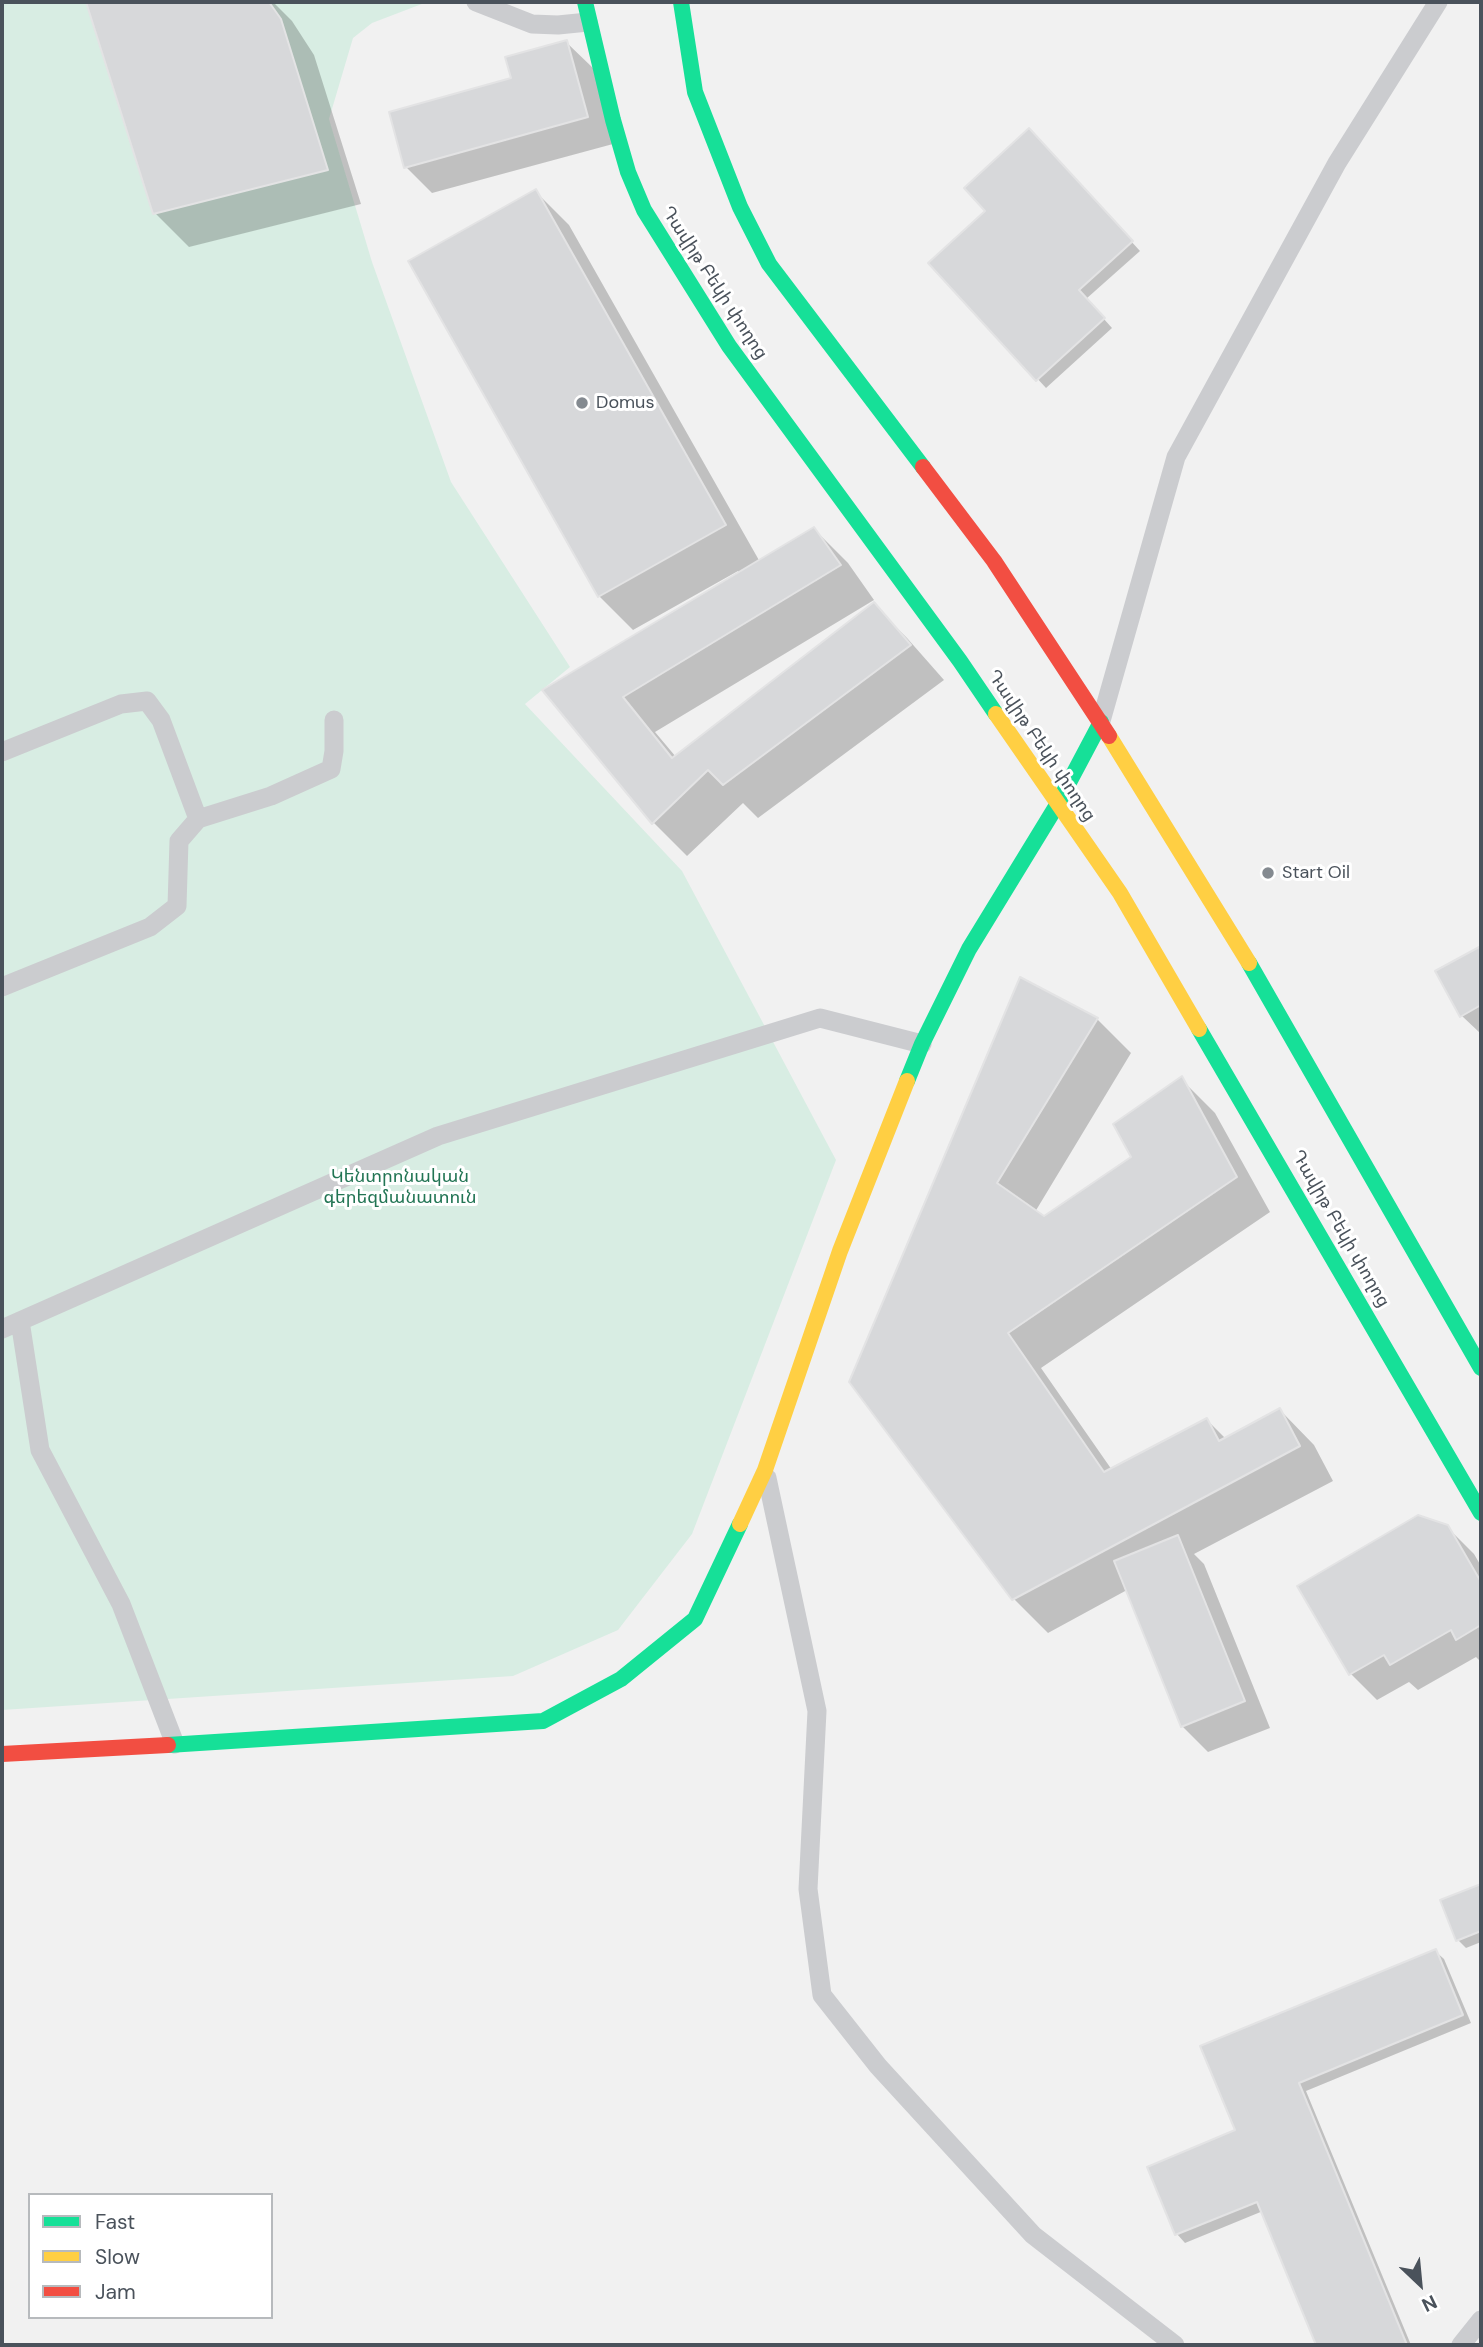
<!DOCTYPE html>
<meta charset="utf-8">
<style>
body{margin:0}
#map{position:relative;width:1483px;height:2347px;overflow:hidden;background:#f1f1f1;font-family:"DM Sans",sans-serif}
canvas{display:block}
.frame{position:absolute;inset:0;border:4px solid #4a525b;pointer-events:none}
.legend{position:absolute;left:28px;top:2193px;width:245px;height:126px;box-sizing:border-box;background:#fff;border:2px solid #b7babd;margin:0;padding:9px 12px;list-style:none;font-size:21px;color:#4a525b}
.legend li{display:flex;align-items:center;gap:14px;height:35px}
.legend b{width:35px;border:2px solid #b7babd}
.north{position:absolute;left:1385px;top:2249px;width:70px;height:70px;-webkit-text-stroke:5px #fff;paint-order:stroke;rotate:154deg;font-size:19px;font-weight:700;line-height:28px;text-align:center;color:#4a525b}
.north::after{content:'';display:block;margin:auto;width:24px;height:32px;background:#4a525b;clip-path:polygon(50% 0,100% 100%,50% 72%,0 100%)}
</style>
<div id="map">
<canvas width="1483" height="2347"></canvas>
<div class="frame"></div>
<ul class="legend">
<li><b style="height:9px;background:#16e098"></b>Fast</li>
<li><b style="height:9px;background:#ffcf43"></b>Slow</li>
<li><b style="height:9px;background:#f24e42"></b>Jam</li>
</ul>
<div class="north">N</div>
</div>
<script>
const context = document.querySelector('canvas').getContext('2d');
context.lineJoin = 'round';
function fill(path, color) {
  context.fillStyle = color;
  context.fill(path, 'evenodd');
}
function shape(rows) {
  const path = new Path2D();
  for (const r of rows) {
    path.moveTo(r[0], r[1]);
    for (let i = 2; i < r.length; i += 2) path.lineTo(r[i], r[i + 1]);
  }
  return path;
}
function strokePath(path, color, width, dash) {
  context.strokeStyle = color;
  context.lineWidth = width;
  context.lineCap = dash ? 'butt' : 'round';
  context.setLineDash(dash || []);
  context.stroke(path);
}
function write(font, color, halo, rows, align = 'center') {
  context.font = font + ' "DM Sans","Noto Sans Armenian",sans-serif';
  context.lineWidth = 6;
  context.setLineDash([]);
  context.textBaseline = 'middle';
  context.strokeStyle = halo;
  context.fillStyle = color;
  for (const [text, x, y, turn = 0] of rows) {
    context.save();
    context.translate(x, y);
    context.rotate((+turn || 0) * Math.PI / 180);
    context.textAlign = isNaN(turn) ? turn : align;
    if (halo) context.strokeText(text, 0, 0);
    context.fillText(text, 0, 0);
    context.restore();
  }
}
const green = shape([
 [2,2,427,2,372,23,353,38,329,119,372,262,451,482,570,667,525,704,682,871,836,1160,692,1534,618,1630,513,1676,2,1710]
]);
const shadow = shape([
 [87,2,273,2,292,21,314,55,361,204,189,247,155,213],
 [566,42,593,68,613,144,432,193,406,167],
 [1038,139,1140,251,1086,299,1112,328,1046,388,931,263,988,211],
 [535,191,569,225,760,562,814,529,848,563,874,600,655,732,676,757,873,604,907,638,944,680,758,818,743,803,687,856,653,822,545,690,739,574,738,571,633,630,599,596],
 [1481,948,1481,1032,1480,1033,1462,1016,1437,971],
 [1021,980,1097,1019,1131,1053,1035,1212,1044,1218,1133,1158,1181,1079,1215,1113,1270,1212,1041,1368,1112,1470,1207,1420,1226,1439,1280,1410,1314,1445,1333,1481,1194,1554,1204,1564,1270,1728,1208,1752,1182,1726,1127,1590,1048,1633,1013,1598,851,1381],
 [1447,1527,1474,1554,1481,1566,1481,1662,1476,1657,1418,1690,1409,1682,1377,1700,1351,1674],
 [1481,1886,1481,1942,1466,1948,1458,1940,1442,1901],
 [1435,1951,1444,1959,1471,2023,1306,2091,1411,2345,1318,2345,1263,2211,1185,2243,1177,2234,1149,2168,1237,2131]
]);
const building = shape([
 [86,2,269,2,281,19,328,170,153,214,86,2],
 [567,40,588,117,404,168,389,112,511,78,505,57,567,40],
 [1029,128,1133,241,1079,290,1105,318,1036,381,928,263,985,211,964,188,1029,128],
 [536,189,726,525,598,597,408,261,536,189],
 [814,527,841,565,623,697,672,758,874,602,911,645,723,785,708,770,652,824,542,690,814,527],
 [1481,946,1481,1005,1460,1017,1435,971,1481,946],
 [1020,977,1098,1018,997,1183,1044,1216,1131,1157,1113,1124,1182,1076,1237,1177,1008,1333,1104,1472,1207,1418,1219,1441,1280,1408,1300,1446,1012,1600,849,1382,1020,977],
 [1418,1515,1448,1525,1481,1582,1481,1625,1456,1640,1451,1630,1390,1665,1384,1655,1349,1675,1297,1586,1418,1515],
 [1178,1535,1245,1701,1181,1727,1114,1561,1178,1535],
 [1481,1884,1481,1931,1456,1941,1440,1900,1481,1884],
 [1436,1949,1463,2015,1299,2083,1407,2345,1316,2345,1257,2202,1175,2235,1147,2167,1235,2130,1200,2046,1436,1949]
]);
const lane = shape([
 [476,2,532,24,558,25,588,22],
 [1101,721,1176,457,1337,163,1438,2],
 [2,752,121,704,147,701,161,720,198,819],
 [2,987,150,927,177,906,179,841,198,819,271,796,331,769,334,751,334,720],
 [20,1321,40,1450,121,1604,175,1744],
 [2,1329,438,1136,820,1018,922,1044],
 [767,1478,817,1711,808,1889,822,1995,878,2066,1033,2235,1175,2345],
 [1461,2345,1481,2320]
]);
const fast = shape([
 [585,2,613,120,628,172,644,210,729,346,960,661,996,714],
 [681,2,695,92,740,207,769,264,923,467],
 [1249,963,1481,1368],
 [1199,1029,1481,1513],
 [907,1081,922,1044,969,949,1057,805,1101,722],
 [168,1745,543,1721,621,1679,695,1619,740,1524]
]);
const slow = shape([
 [996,714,1120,893,1199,1029],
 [1109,736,1249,963],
 [740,1524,765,1470,840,1251,907,1081]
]);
const jam = shape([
 [923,467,994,561,1109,736],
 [2,1754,168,1745]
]);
const markers = [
 [582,403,7,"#848a90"],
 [1268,873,7,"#848a90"]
];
const streetNames = [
 ["Դավիթ Բեկի փողոց",714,283,57],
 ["Դավիթ Բեկի փողոց",1041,746,56],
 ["Դավիթ Բեկի փողոց",1340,1229,60]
];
const poiNames = [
 ["Domus",596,403],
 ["Start Oil",1282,873]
];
const parkNames = [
 ["Կենտրոնական",400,1177],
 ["գերեզմանատուն",400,1198]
];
fill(green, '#d8ede3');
fill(shadow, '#0003');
fill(building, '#d7d8da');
strokePath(building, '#e3e3e4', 2);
strokePath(lane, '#cbcccf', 19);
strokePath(fast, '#16e098', 16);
strokePath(slow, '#ffcf43', 16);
strokePath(jam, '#f24e42', 16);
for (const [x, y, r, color] of markers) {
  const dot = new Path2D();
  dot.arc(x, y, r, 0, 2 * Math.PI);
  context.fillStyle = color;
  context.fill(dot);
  strokePath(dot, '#fff', 2.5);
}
write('18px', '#4a525b', '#fff', streetNames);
write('18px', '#4a525b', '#fff', poiNames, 'left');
write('18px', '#227554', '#fff', parkNames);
</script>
